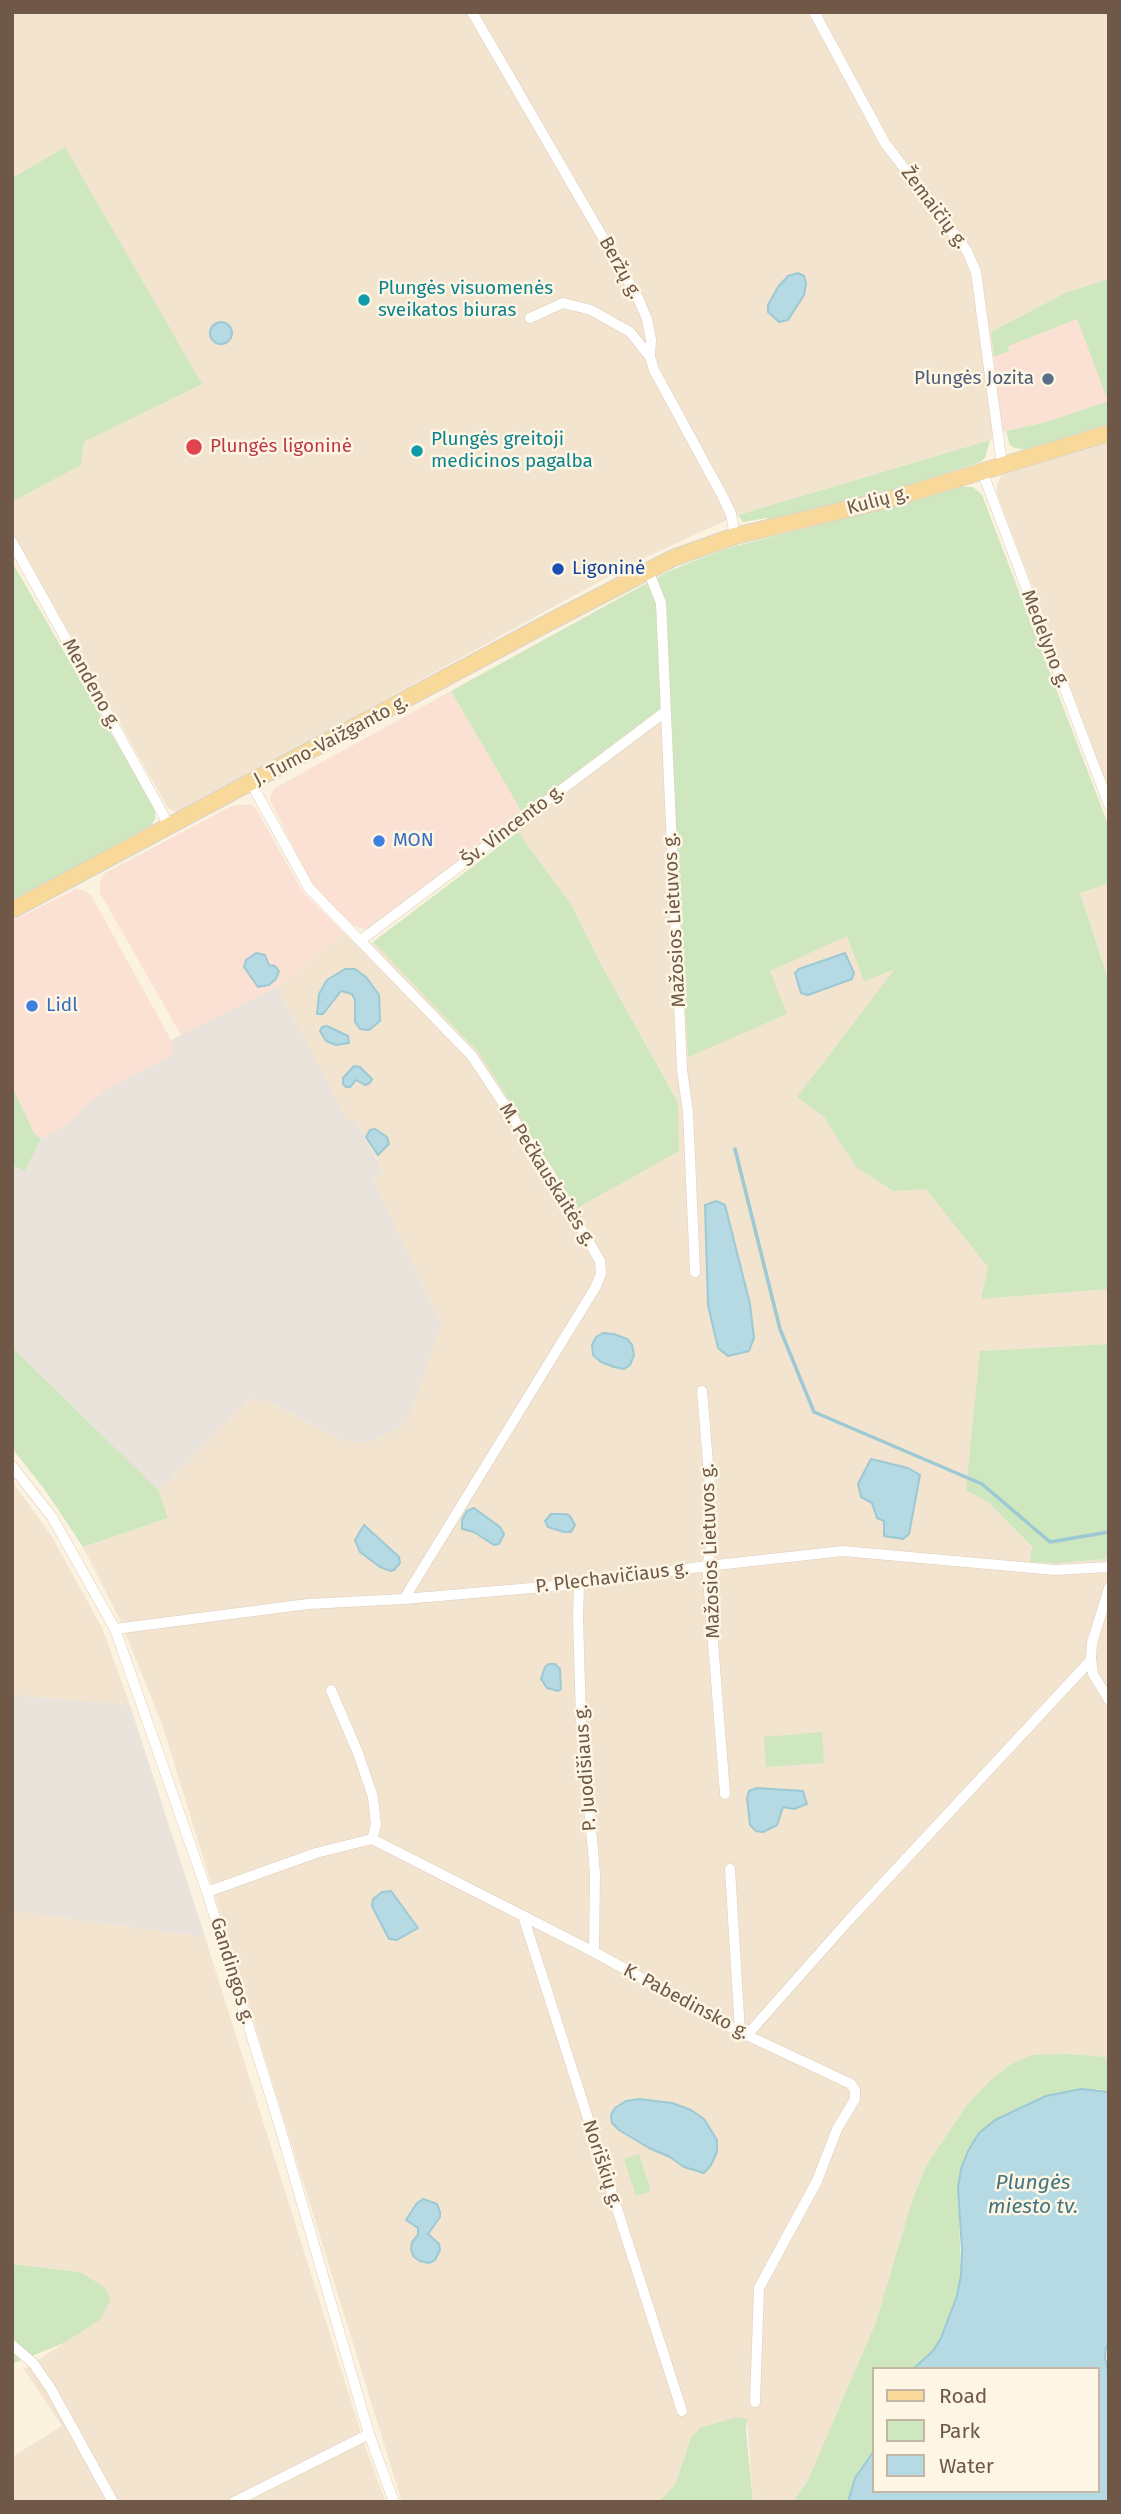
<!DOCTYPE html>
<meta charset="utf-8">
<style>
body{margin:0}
#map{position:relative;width:1121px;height:2514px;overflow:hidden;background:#fbf2e0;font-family:"Fira Sans",sans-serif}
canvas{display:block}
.frame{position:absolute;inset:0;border:14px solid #705848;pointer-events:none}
.legend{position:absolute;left:872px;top:2367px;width:228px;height:126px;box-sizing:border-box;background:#fef6e5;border:2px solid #c5b7a6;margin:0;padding:9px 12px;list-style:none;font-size:21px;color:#705848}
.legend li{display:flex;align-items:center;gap:14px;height:35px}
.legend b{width:35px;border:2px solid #c5b7a6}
</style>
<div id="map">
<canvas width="1121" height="2514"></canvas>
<div class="frame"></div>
<ul class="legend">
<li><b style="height:9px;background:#f8d999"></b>Road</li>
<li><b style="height:19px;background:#cee7bf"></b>Park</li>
<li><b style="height:19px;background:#b5dae3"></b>Water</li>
</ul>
</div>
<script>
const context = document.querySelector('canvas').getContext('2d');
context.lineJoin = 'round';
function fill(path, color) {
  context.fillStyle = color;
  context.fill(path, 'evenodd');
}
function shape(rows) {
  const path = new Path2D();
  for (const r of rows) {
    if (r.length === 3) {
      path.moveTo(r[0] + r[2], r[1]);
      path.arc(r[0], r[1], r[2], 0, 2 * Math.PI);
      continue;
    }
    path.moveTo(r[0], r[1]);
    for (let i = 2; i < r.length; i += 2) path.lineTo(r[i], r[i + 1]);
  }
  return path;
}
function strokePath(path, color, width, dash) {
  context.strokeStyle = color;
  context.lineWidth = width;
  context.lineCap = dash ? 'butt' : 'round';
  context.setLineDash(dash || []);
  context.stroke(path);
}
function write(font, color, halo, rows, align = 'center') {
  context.font = font + ' "Fira Sans",sans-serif';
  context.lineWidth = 5;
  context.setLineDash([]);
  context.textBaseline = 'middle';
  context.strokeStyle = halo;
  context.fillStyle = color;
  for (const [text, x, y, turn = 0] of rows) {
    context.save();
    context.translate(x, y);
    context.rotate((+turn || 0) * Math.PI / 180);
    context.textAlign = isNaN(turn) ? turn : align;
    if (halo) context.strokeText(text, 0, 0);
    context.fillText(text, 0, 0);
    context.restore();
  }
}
const residential = shape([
 [12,12,1109,12,1109,279,1067,292,991,332,1001,432,990,440,738,515,635,562,180,812,173,811,168,808,12,532,12,502,81,465,84,442,201,384,65,147,12,178],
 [1109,441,1109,791,997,493,997,485,1001,476,1009,470],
 [670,702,688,1056,787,1014,769,971,847,936,896,968,798,1097,824,1117,856,1167,893,1191,925,1188,989,1267,981,1299,1109,1289,1109,1344,980,1351,989,1503,1032,1548,1031,1562,1057,1563,1109,1559,1109,2057,1068,2054,967,2105,926,2167,912,2201,876,2322,808,2480,793,2502,753,2502,747,2419,691,2438,675,2485,661,2499,654,2502,402,2502,162,1724,120,1620,83,1547,168,1518,159,1491,248,1400,255,1399,267,1401,342,1440,364,1443,372,1441,441,1323,373,1180,384,1171,355,1120,349,1124,277,987,344,933,362,950,373,942,479,1053,577,1208,678,1101,602,966,572,906,511,823],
 [1109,883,1109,982,1080,893],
 [12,1481,51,1535,102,1628,130,1705,12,1695],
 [12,1911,205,1937,367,2452,386,2502,12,2502,12,2457,62,2426,24,2369,100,2320,80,2272,12,2264]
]);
const commercial = shape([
 [1077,319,1109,401,1047,422,1001,432,994,357,1009,351,1008,346],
 [451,691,523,814,371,928,363,929,354,926,327,900,312,883,270,801,271,795,275,788],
 [252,804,258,812,302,891,344,933,277,987,181,1035,100,893,100,881,105,873,232,806],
 [76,889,82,890,91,895,171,1040,174,1051,170,1057,103,1091,67,1124,41,1139,34,1133,12,1086,12,921]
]);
const industrial = shape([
 [277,987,349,1123,355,1120,384,1172,373,1180,441,1323,411,1412,399,1428,372,1441,364,1443,342,1440,267,1401,255,1399,248,1400,159,1491,12,1347,12,1165,25,1171,41,1139,67,1124,103,1091,170,1057,174,1051,171,1040],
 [12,1695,130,1705,205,1937,12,1911]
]);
const green = shape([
 [65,147,202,384,84,442,81,465,12,502,12,178],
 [1109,279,1109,426,1026,450,1015,448,1010,445,1006,431,1047,422,1108,401,1077,319,1008,346,1009,351,994,357,991,332,1067,292],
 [990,440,985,458,980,462,889,492,769,520,767,518,743,522,738,515],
 [957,487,973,487,982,495,1109,827,1109,883,1080,893,1109,982,1109,1289,981,1299,988,1267,926,1189,893,1191,856,1167,824,1117,797,1097,895,969,864,981,847,936,770,971,787,1014,688,1057,669,702,523,814,451,691,667,572,704,557,732,547,842,519],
 [12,562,155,809,155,819,150,828,12,903],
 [518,832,572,906,602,966,678,1102,679,1151,577,1208,479,1053,373,942],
 [12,1086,34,1133,41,1139,25,1171,12,1165],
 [1109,1344,1109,1559,1057,1563,1030,1562,1032,1547,989,1503,966,1490,980,1351],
 [12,1347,159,1491,168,1518,83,1547,45,1490,12,1448],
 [822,1732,824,1763,766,1767,764,1737],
 [1068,2054,1109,2057,1109,2092,1099,2089,1013,2110,995,2120,979,2133,968,2151,961,2169,958,2188,961,2275,957,2296,941,2338,933,2351,913,2369,874,2369,874,2451,855,2478,848,2502,793,2502,808,2480,876,2322,912,2201,926,2166,967,2105,993,2078,1010,2065,1032,2055],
 [639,2154,651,2191,636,2196,624,2159],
 [12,2264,80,2272,104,2287,111,2299,100,2320,64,2343,12,2364],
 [737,2417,747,2419,746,2432,753,2502,654,2502,661,2499,675,2485,691,2438,700,2428]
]);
const water = shape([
 [798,273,804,276,806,283,804,295,788,320,779,322,768,312,768,305,778,287,788,276,798,273],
 [221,333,11],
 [256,953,265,955,269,965,275,966,279,971,276,979,269,985,258,987,244,967,246,960,256,953],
 [845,953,854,973,852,979,808,995,801,993,795,973,799,969,845,953],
 [345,969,355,969,366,977,379,995,380,1021,369,1030,360,1029,355,1022,355,1000,352,994,341,991,323,1014,317,1014,319,994,327,980,345,969],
 [327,1026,348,1036,349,1043,336,1045,326,1041,320,1031,322,1027,327,1026],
 [354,1066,360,1067,372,1079,370,1083,365,1085,356,1080,350,1087,346,1087,343,1084,343,1078,354,1066],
 [375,1129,387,1137,389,1144,378,1155,366,1137,370,1130,375,1129],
 [716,1201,725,1205,750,1304,754,1338,749,1351,728,1356,718,1348,708,1305,705,1205,716,1201],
 [603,1333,614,1334,627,1339,632,1345,634,1355,630,1365,624,1369,614,1367,601,1362,593,1355,592,1345,596,1337,603,1333],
 [871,1459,908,1468,920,1475,909,1534,903,1539,884,1536,884,1521,877,1518,872,1503,861,1497,858,1484,871,1459],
 [474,1508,500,1527,504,1534,499,1544,494,1545,474,1532,462,1529,462,1520,467,1511,474,1508],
 [551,1514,566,1514,570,1516,575,1525,571,1532,564,1532,548,1527,545,1521,551,1514],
 [364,1525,399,1557,400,1563,394,1570,391,1571,380,1567,360,1552,355,1540,364,1525],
 [549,1664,555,1664,560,1669,561,1689,558,1691,547,1688,541,1679,545,1667,549,1664],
 [757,1788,803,1791,807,1804,794,1809,783,1807,777,1825,763,1832,756,1831,750,1825,747,1798,749,1791,757,1788],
 [391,1891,418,1928,397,1940,389,1939,372,1906,373,1899,382,1892,391,1891],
 [1081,2089,1109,2092,1109,2343,1106,2347,1105,2358,1109,2376,1109,2502,848,2502,855,2478,874,2451,874,2491,1098,2491,1098,2369,913,2369,933,2351,941,2338,957,2296,961,2275,962,2250,958,2188,961,2169,968,2151,979,2133,995,2120,1046,2096,1081,2089],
 [639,2099,672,2103,691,2110,704,2119,717,2140,717,2152,711,2165,704,2173,684,2167,670,2157,649,2148,619,2130,612,2123,611,2115,615,2108,626,2101,639,2099],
 [423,2199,437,2204,440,2212,440,2217,428,2234,439,2244,440,2250,435,2260,429,2263,420,2261,414,2257,411,2250,412,2242,418,2235,418,2228,406,2220,417,2203,423,2199]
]);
const stream = shape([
 [735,1149,780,1329,814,1412,982,1484,1050,1542,1109,1532]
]);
const street = shape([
 [472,12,638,298,647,319,651,340,650,357,654,370,723,497,731,514,735,536],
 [814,12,885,143,967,251,976,272,1002,465],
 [530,318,563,303,591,310,630,332,650,357],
 [982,471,1109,805],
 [12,542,170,827],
 [648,570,661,603,682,1070,688,1112,695,1272],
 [251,783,309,888,472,1056,548,1171,600,1261,601,1274,595,1288,404,1599],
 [361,940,665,712],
 [702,1391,710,1487,711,1547,707,1566,725,1794],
 [12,1466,52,1517,115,1629,207,1892,279,2124,369,2434,394,2502],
 [579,1584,578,1618,581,1719,595,1873,594,1952],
 [1109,1588,1092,1643,1091,1658,1093,1674,1109,1700],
 [115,1629,308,1604,404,1599,579,1584,707,1566,843,1551,1055,1570,1109,1567],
 [331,1690,358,1753,373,1797,376,1825,372,1839],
 [730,1869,740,2032],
 [207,1892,316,1853,372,1839,594,1952,740,2032,851,2084,855,2090,855,2099,837,2129,817,2181,759,2288,755,2402],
 [523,1916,682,2411],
 [747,2035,849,1920,1091,1660],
 [12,2345,33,2363,51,2389,113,2502],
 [234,2502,369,2434]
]);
const primary = shape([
 [12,910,546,624,673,558,735,536,898,497,1109,433]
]);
const markers = [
 [364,300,7,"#0f9aa8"],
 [1048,379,7,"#5c6f8a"],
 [194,447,9,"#e0444e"],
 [417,451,7,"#0f9aa8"],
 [558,569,7,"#1a4fb4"],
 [379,841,7,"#3f7fe0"],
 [32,1006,7,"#3f7fe0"]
];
const streetNames = [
 ["Žemaičių g.",934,208,53],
 ["Beržų g.",620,268,61],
 ["Kulių g.",878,501,-15],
 ["Medelyno g.",1045,639,69],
 ["Mendeno g.",91,684,61],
 ["J. Tumo-Vaižganto g.",331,741,-28],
 ["Šv. Vincento g.",513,826,-37],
 ["Mažosios Lietuvos g.",675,920,-93],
 ["M. Pečkauskaitės g.",547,1175,58],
 ["Mažosios Lietuvos g.",711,1551,-92],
 ["P. Plechavičiaus g.",612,1578,-7],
 ["P. Juodišiaus g.",586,1768,-94],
 ["Gandingos g.",232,1971,73],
 ["K. Pabedinsko g.",686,2002,28],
 ["Noriškių g.",602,2164,72]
];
const cultureNames = [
 ["Plungės visuomenės",378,289],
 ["sveikatos biuras",378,311],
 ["Plungės greitoji",431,440],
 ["medicinos pagalba",431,462]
];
const serviceNames = [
 ["Plungės Jozita",1034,379]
];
const healthNames = [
 ["Plungės ligoninė",210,447]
];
const transitNames = [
 ["Ligoninė",572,569]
];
const shopNames = [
 ["MON",393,841],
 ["Lidl",46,1006]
];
const waterNames = [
 ["Plungės",1033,2183],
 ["miesto tv.",1033,2207]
];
fill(residential, '#f2e4ce');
fill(commercial, '#fbe1d3');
fill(industrial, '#e9e3db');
fill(green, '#cee7bf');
fill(water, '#b5dae3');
strokePath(water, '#9cc9d4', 2);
strokePath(stream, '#9cc9d4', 3.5);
strokePath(street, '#decebc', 11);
strokePath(primary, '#dad4cf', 18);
strokePath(street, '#fff', 10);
strokePath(primary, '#f8d999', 16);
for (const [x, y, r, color] of markers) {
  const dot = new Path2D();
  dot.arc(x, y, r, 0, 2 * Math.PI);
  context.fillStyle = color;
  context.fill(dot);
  strokePath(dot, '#fef6e5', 2.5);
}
write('19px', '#705848', '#fef6e5', streetNames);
write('19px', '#0d838f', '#fef6e5', cultureNames, 'left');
write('19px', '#4e5e75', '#fef6e5', serviceNames, 'right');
write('19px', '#be3a42', '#fef6e5', healthNames, 'left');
write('19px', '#164399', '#fef6e5', transitNames, 'left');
write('19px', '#366cbe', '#fef6e5', shopNames, 'left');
write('italic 21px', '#437583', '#fef6e5', waterNames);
</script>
